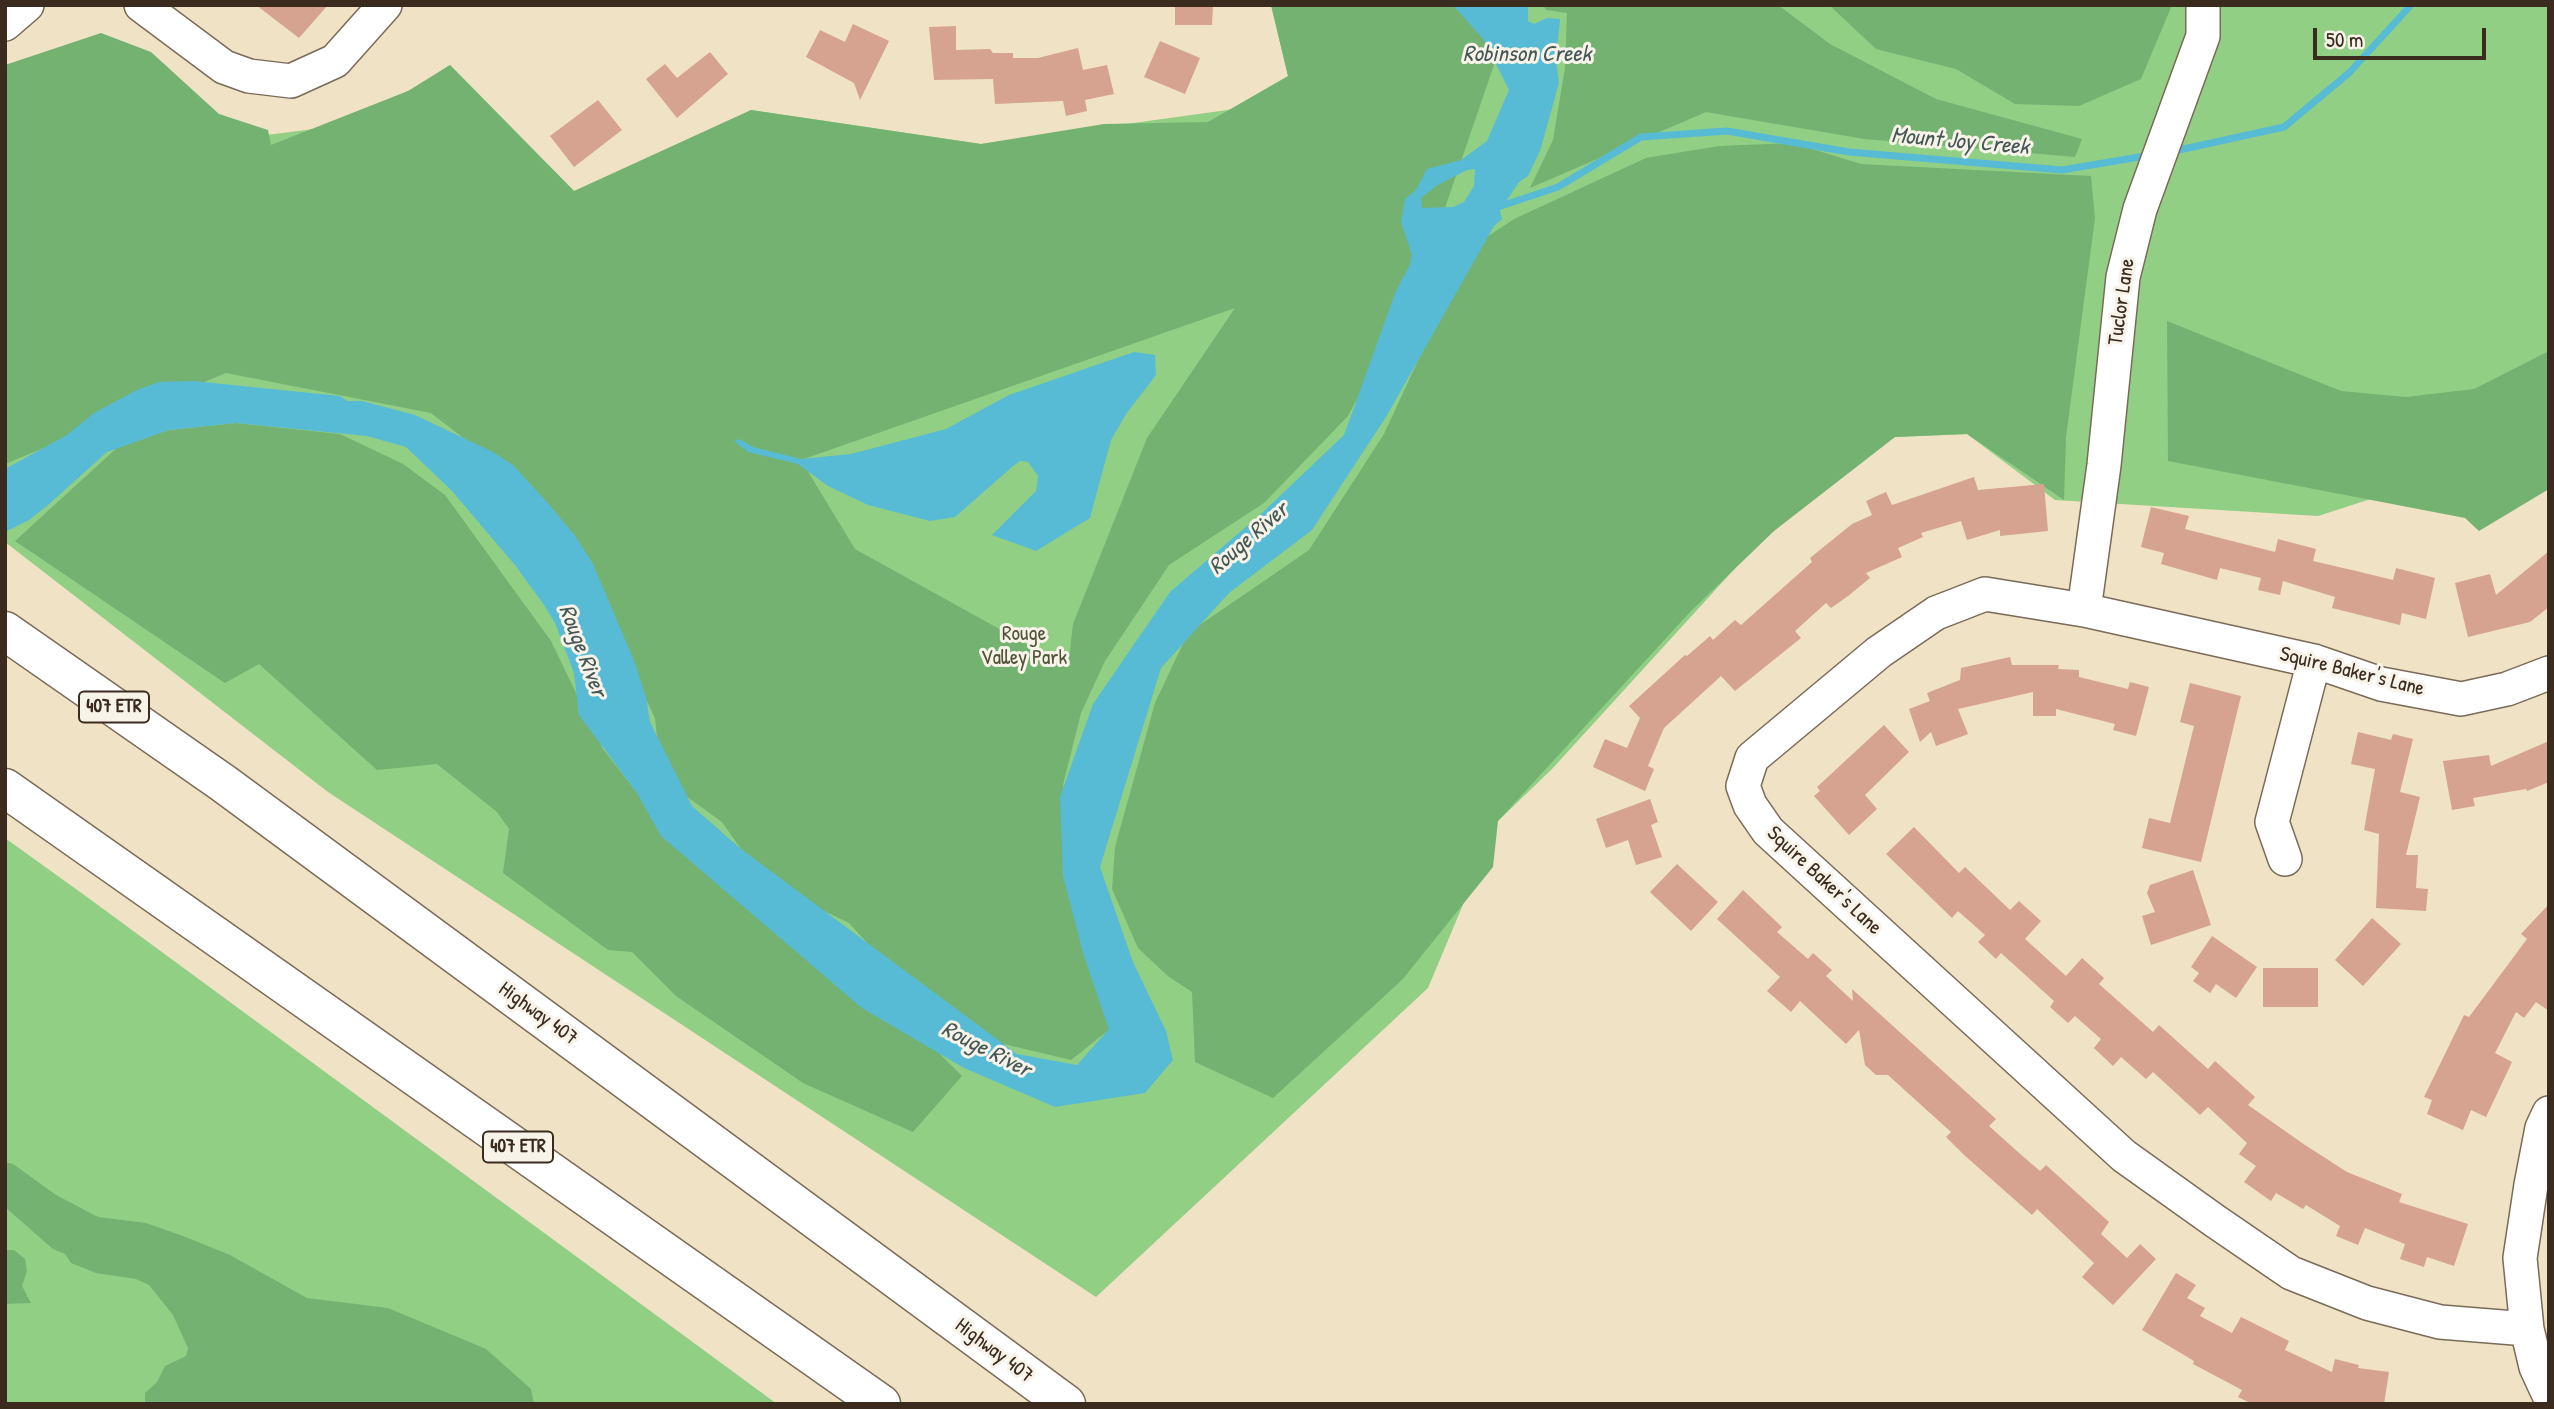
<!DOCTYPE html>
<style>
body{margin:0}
#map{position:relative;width:2554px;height:1409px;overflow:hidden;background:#f0e2c5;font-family:"Patrick Hand",sans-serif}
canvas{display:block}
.frame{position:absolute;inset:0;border:7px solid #3b2a1e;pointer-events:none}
.scale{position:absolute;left:2313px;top:28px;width:173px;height:32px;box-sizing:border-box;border:4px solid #3b2a1e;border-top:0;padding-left:9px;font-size:21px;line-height:24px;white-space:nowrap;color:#3b2a1e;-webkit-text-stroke:5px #f7f3e8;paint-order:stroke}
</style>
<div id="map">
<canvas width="2554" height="1409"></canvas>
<div class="frame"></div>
<div class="scale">50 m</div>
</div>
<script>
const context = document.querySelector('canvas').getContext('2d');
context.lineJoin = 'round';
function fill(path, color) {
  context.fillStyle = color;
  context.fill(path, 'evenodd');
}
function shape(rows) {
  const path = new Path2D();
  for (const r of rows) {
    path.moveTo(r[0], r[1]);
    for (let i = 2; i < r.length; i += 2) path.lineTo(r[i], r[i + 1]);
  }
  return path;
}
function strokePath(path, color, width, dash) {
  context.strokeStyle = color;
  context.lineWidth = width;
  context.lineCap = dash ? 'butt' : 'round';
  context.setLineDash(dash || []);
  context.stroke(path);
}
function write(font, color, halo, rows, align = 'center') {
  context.font = font + ' "Patrick Hand",sans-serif';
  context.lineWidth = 6;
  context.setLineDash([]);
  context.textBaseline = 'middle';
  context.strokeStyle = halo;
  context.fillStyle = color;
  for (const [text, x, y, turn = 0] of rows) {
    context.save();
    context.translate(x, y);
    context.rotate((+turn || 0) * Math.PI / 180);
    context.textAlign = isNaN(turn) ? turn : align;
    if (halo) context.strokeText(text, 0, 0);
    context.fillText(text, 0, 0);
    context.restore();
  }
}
const green = shape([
 [1271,5,2549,5,2549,432,2507,455,2318,516,2055,500,1967,434,1895,437,1791,507,1552,769,1498,821,1428,988,1096,1297,328,792,5,542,5,105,227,140,322,128,415,88,450,65,574,191,694,145,751,110,981,144,1242,108,1288,76],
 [5,838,87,897,777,1404,5,1404]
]);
const forest = shape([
 [1271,5,1500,5,1496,59,1423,272,1348,416,1264,503,1169,565,1105,661,1081,713,1063,785,1076,907,1119,1022,1071,1060,995,1042,911,991,849,923,764,882,722,822,661,778,655,718,578,561,480,451,431,413,226,373,5,464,5,65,101,33,151,52,219,114,268,130,271,145,408,91,450,65,574,191,751,110,981,144,1104,124,1208,122,1288,76],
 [1235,308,1147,438,1073,624,1068,667,855,549,801,460],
 [1543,5,1778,5,1830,44,1936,99,2082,139,2075,157,1864,139,1706,112,1530,188,1553,140,1565,68,1567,13,1546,10],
 [1829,5,2172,5,2141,79,2079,106,2015,104,1956,69,1876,49],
 [1793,143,1861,164,2091,176,2095,218,2066,437,2064,500,1967,434,1895,437,1774,531,1691,611,1498,821,1493,867,1402,980,1273,1098,1195,1062,1192,992,1169,977,1138,948,1112,889,1115,847,1155,703,1188,633,1309,550,1384,434,1470,248,1514,219,1646,158,1719,146],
 [2167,321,2341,391,2406,397,2474,389,2549,351,2549,489,2479,531,2465,518,2168,461],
 [236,423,340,434,403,464,445,495,551,641,603,749,642,799,917,1031,962,1076,913,1132,803,1083,676,996,632,952,608,950,503,873,509,829,497,812,437,764,377,770,259,664,225,683,15,541,120,445,169,430],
 [5,1162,13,1164,56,1195,98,1217,146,1223,183,1236,230,1255,307,1298,388,1308,486,1349,531,1389,534,1404,145,1404,145,1393,157,1382,165,1366,186,1356,188,1348,173,1315,149,1285,136,1279,96,1273,71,1263,65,1254,53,1249,5,1207],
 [5,1250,14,1250,25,1259,27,1271,22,1286,31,1303,5,1304]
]);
const water = shape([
 [1453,5,1528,5,1528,21,1534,24,1547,18,1560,19,1556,61,1559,83,1540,151,1528,176,1519,182,1500,211,1502,219,1494,226,1386,417,1312,530,1229,593,1161,668,1100,867,1133,962,1166,1031,1173,1060,1145,1093,1055,1107,964,1068,862,1008,661,836,637,793,579,715,574,673,555,623,544,605,515,565,451,490,406,447,367,436,236,423,169,430,107,452,47,506,29,520,5,532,5,469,67,435,94,413,137,390,159,382,193,381,340,396,347,401,362,401,415,415,493,452,513,465,546,501,576,537,593,564,635,663,646,697,650,722,692,806,741,849,1017,1054,1077,1065,1109,1029,1084,956,1063,876,1060,797,1093,704,1170,592,1261,514,1344,435,1396,291,1410,265,1412,255,1401,222,1405,199,1416,190,1427,169,1461,160,1487,141,1509,90,1484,40],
 [1475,169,1474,186,1464,202,1453,207,1422,208,1421,198,1436,186,1467,170],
 [1134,352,1155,355,1156,375,1126,414,1111,440,1090,518,1036,551,992,535,1036,491,1038,476,1028,462,1020,461,1012,467,955,517,930,521,868,505,828,486,798,464,748,452,734,441,739,439,753,447,801,459,851,454,946,429,1009,395]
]);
const stream = shape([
 [2170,152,2284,127,2349,73,2411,5],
 [1498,207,1558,187,1641,137,1727,131,1849,152,2062,170,2151,155]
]);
const building = shape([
 [256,5,328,5,299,38],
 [1175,5,1213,5,1212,25,1175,25],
 [853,24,889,41,860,100,854,83,806,57,820,30,845,42],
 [956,26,956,50,990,49,993,53,1013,53,1013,58,1038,58,1078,48,1083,70,1107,65,1114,94,1085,100,1087,111,1066,116,1063,101,995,104,993,79,934,80,929,27],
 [1160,41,1200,58,1185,94,1144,77],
 [710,52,728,74,677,118,646,79,665,64,677,78],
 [598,100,622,130,574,167,550,136],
 [1974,477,1978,490,2044,484,2048,531,2000,536,2000,530,1967,540,1961,521,1921,533,1923,537,1898,548,1902,557,1866,573,1870,578,1848,596,1831,608,1826,603,1795,631,1801,638,1735,691,1721,676,1664,728,1648,766,1654,769,1645,791,1593,767,1605,739,1627,748,1640,718,1629,706,1685,655,1687,656,1710,636,1713,640,1735,620,1741,625,1812,562,1810,558,1852,524,1872,515,1866,501,1886,492,1892,505],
 [2151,507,2189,516,2185,529,2275,552,2278,539,2316,549,2313,561,2356,571,2393,580,2396,568,2435,578,2426,619,2402,613,2400,625,2332,608,2335,597,2283,581,2280,595,2258,590,2261,578,2220,568,2217,580,2161,564,2164,553,2141,547],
 [2549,551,2549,607,2530,622,2468,637,2455,583,2490,574,2496,595],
 [2010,657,2012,665,2059,665,2058,669,2079,670,2079,677,2128,689,2130,682,2149,687,2136,736,2113,730,2115,724,2056,709,2056,716,2033,716,2033,692,1958,709,1968,734,1936,746,1931,732,1920,742,1909,709,1930,701,1927,693,1960,680,1961,668],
 [2190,683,2241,696,2201,862,2142,848,2149,818,2170,823,2194,726,2180,722],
 [1884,725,1909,752,1865,795,1877,809,1849,835,1814,796,1820,791,1817,787],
 [2358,732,2391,740,2393,734,2413,739,2400,792,2420,797,2406,855,2418,855,2416,888,2428,889,2426,911,2376,908,2379,834,2364,830,2375,769,2351,764],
 [2549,741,2549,782,2527,791,2526,789,2473,798,2475,806,2452,810,2443,761,2489,755,2491,766],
 [1650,799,1658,822,1651,825,1662,857,1636,865,1628,840,1606,848,1596,819],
 [1914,827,1959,873,1965,867,2010,910,2019,901,2041,921,2025,939,2066,976,2082,958,2104,978,2099,984,2153,1032,2159,1025,2208,1069,2215,1061,2255,1097,2248,1105,2305,1145,2347,1172,2402,1194,2399,1202,2468,1224,2454,1266,2427,1257,2424,1267,2400,1259,2405,1244,2365,1228,2358,1245,2336,1236,2340,1226,2306,1205,2303,1209,2276,1193,2271,1201,2244,1182,2256,1166,2239,1154,2247,1143,2208,1107,2200,1115,2153,1072,2146,1079,2121,1057,2113,1066,2094,1048,2101,1039,2075,1016,2068,1023,2050,1007,2054,1001,2001,953,1996,959,1978,942,1985,935,1958,911,1952,918,1886,854],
 [1677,864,1718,902,1691,931,1650,892],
 [2193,870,2211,925,2151,945,2142,916,2155,912,2147,893,2150,885],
 [1743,890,1782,927,1777,932,1808,959,1813,953,1832,970,1826,976,1853,1001,1852,989,1996,1119,1989,1126,2018,1152,2040,1171,2046,1165,2109,1222,2101,1234,2127,1258,2140,1244,2156,1259,2113,1305,2082,1277,2094,1263,2037,1209,2032,1215,1963,1154,1946,1137,1951,1132,1888,1075,1876,1075,1865,1065,1859,1030,1846,1044,1800,1001,1791,1012,1767,991,1780,977,1717,919],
 [2549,904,2549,1011,2536,1002,2524,1018,2516,1012,2495,1053,2512,1062,2486,1117,2471,1110,2463,1130,2427,1114,2432,1100,2424,1097,2464,1015,2469,1017,2527,939,2521,934],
 [2372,918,2401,944,2363,986,2335,960],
 [2212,936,2257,967,2236,998,2216,984,2210,993,2193,981,2199,973,2191,967],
 [2263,968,2318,968,2318,1007,2263,1007],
 [2176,1273,2196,1285,2187,1298,2205,1308,2200,1316,2232,1333,2241,1317,2289,1341,2285,1350,2332,1372,2335,1359,2359,1365,2358,1368,2389,1372,2384,1404,2252,1404,2238,1397,2242,1390,2193,1364,2194,1361,2142,1330]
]);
const minor = shape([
 [141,5,224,67,249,76,291,81,335,61,385,5],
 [5,24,27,5],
 [2084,610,2104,465,2123,277,2140,209,2203,36,2203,5],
 [2285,859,2272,822,2314,661],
 [2549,1113,2542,1128,2531,1185,2520,1258,2527,1329,2536,1367,2549,1395],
 [2527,1329,2440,1322,2367,1303,2291,1273,2215,1221,2124,1156,1768,831,1750,805,1743,786,1752,758,1879,652,1936,613,1985,594,2084,610,2314,661,2381,684,2461,699,2507,689,2549,673]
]);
const highway = shape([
 [5,631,223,783,1066,1404],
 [5,788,881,1404]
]);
const shields = [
 [114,707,70],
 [518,1147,70]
];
const shieldNames = [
 ["407 ETR",114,707],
 ["407 ETR",518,1147]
];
const streetNames = [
 ["Tuclor Lane",2122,302,-82],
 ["Squire Baker's Lane",2352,672,14],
 ["Squire Baker's Lane",1824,881,43],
 ["Highway 407",538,1014,36],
 ["Highway 407",994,1351,37]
];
const parkNames = [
 ["Rouge",1024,634],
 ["Valley Park",1024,658]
];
const waterNames = [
 ["Robinson Creek",1527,55],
 ["Mount Joy Creek",1960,142,5],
 ["Rouge River",1249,539,-41],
 ["Rouge River",582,651,69],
 ["Rouge River",986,1050,27]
];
fill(green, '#91cf85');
fill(forest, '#74b272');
fill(water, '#58bbd6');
strokePath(stream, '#58bbd6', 7);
fill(building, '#d5a390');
strokePath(minor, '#7a6a58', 36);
strokePath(highway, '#7a6a58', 41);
strokePath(minor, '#fff', 33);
strokePath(highway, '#fff', 38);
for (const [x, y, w] of shields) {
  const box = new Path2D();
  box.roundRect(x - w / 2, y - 15.5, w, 31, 5);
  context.fillStyle = '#f7f3e8';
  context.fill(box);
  strokePath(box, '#3b2a1e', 2);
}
write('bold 19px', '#3b2a1e', null, shieldNames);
write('21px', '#3b2a1e', '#f7f3e8', streetNames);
write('21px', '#505338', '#f7f3e8', parkNames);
write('italic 23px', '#445655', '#f7f3e8', waterNames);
</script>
